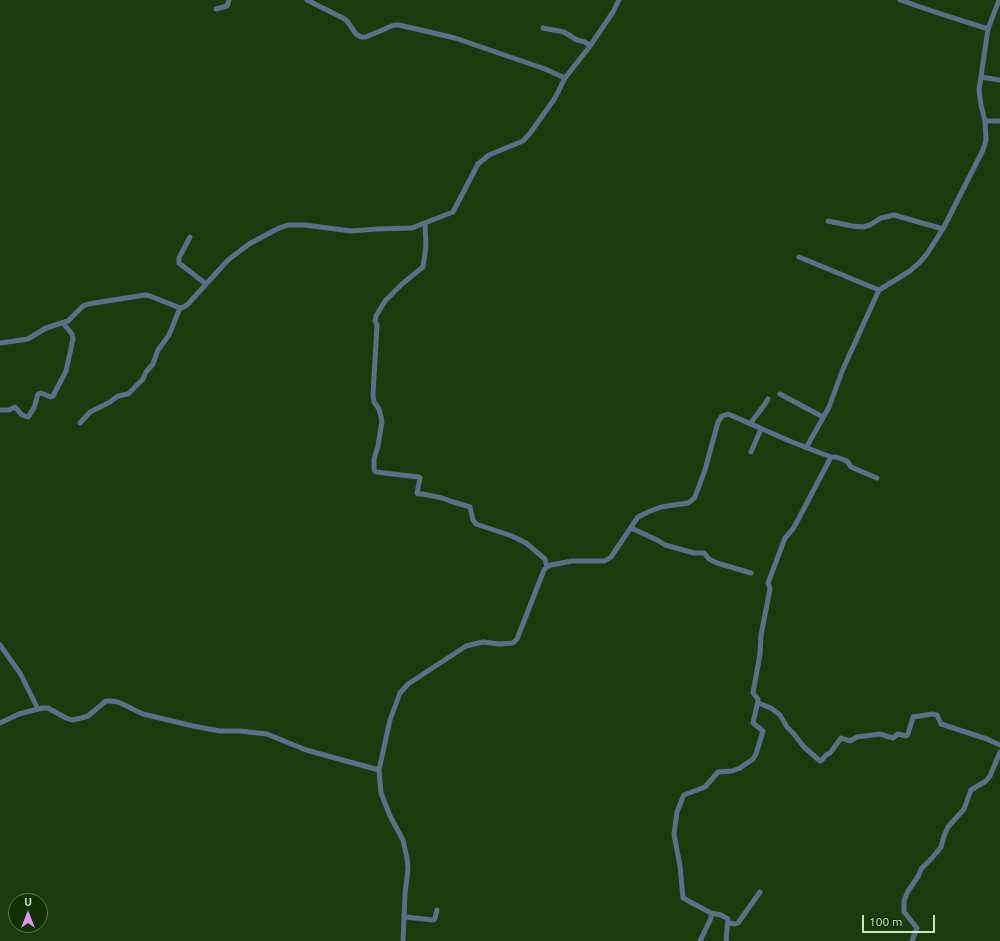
<!DOCTYPE html>
<style>
body{margin:0}
#map{position:relative;width:1000px;height:941px;overflow:hidden;background:#1c3b0c;font-family:Ubuntu,sans-serif}
canvas{display:block}
.north{position:absolute;left:8px;top:893px;width:40px;height:40px;box-sizing:border-box;background:#113102;border:1px solid #5c7950;border-radius:50%;rotate:0deg;font-size:11px;font-weight:700;line-height:16px;text-align:center;color:#cde5c4}
.north::after{content:'';display:block;margin:auto;width:14px;height:18px;background:#dd99f4;clip-path:polygon(50% 0,100% 100%,50% 72%,0 100%)}
.scale{position:absolute;left:862px;top:915px;width:73px;height:18px;box-sizing:border-box;border:2px solid #cde5c4;border-top:0;padding-left:5px;font-size:12px;line-height:14px;white-space:nowrap;color:#cde5c4;-webkit-text-stroke:3px #113102;paint-order:stroke}
</style>
<div id="map">
<canvas width="1000" height="941"></canvas>
<div class="north">U</div>
<div class="scale">100 m</div>
</div>
<script>
const context = document.querySelector('canvas').getContext('2d');
context.lineJoin = 'round';
function shape(rows) {
  const path = new Path2D();
  for (const r of rows) {
    path.moveTo(r[0], r[1]);
    for (let i = 2; i < r.length; i += 2) path.lineTo(r[i], r[i + 1]);
  }
  return path;
}
function strokePath(path, color, width, dash) {
  context.strokeStyle = color;
  context.lineWidth = width;
  context.lineCap = dash ? 'butt' : 'round';
  context.setLineDash(dash || []);
  context.stroke(path);
}
const street = shape([
 [307,0,343,18,347,21,356,34,361,37,366,37,394,25,399,25,455,38,545,69,565,78],
 [900,0,935,12,988,29],
 [216,9,227,6,229,0],
 [543,28,564,32,577,40,585,42,590,46],
 [981,77,1000,80],
 [985,121,1000,121],
 [828,221,852,226,863,227,870,225,881,218,894,215,943,229],
 [425,223,426,246,423,267,402,284,385,301,376,316,375,321,377,325,373,395,374,402,379,409,382,421,378,446,374,459,374,470,376,472,419,477,420,478,417,493,418,494,423,494,442,498,450,501,470,507,473,520,476,524,512,536,526,543,545,559,547,567],
 [190,237,179,258,179,263,206,284],
 [799,257,879,290],
 [0,343,28,339,46,328,68,321,83,306,88,304,145,295,150,296,180,308,184,307,188,304,228,260,249,244,279,228,288,225,305,225,351,231,377,229,412,228,453,212,478,164,489,155,523,141,531,132,555,98,565,78,590,46,613,12,619,0],
 [780,394,823,417],
 [0,410,9,410,15,407,22,415,28,417,34,408,38,394,41,393,51,397,53,396,66,371,73,339,72,334,63,323],
 [80,423,90,412,110,402,118,396,128,394,143,379,146,372,153,364,158,350,169,335,180,308],
 [750,424,765,404,768,399],
 [806,448,829,407,843,369,879,290,910,271,919,263,927,254,944,227,983,150,986,140,985,121,981,105,979,90,988,29,999,0],
 [751,452,761,429],
 [831,457,836,457,847,461,851,467,877,478],
 [631,528,657,540,665,545,694,553,704,553,709,559,717,563,751,573],
 [0,645,20,673,38,709],
 [758,703,771,708,780,715,787,727,794,734,804,747,820,761,822,760,826,755,830,753,841,738,850,741,857,737,880,734,893,738,898,734,906,736,908,734,913,717,932,714,937,715,941,724,987,739,1000,745],
 [0,723,19,714,42,708,48,708,66,718,72,720,81,718,88,716,106,701,110,701,118,702,143,714,193,726,220,731,240,731,267,734,306,750,379,770],
 [711,913,721,915,728,919,726,941],
 [405,917,434,920,435,918,437,910],
 [728,923,735,924,738,923,760,892],
 [403,941,405,894,408,869,407,858,403,840,390,816,381,793,379,770,390,720,400,693,408,684,466,646,483,642,499,644,513,643,517,639,544,570,547,567,551,565,572,561,605,561,611,557,638,517,648,512,661,507,688,503,691,501,695,497,705,470,718,422,722,416,728,414,792,442,831,457,800,516,793,529,785,538,768,583,770,589,761,635,760,654,753,693,758,699,758,701,753,723,763,731,756,754,753,759,740,768,732,771,718,772,705,787,684,795,683,797,677,812,674,834,680,866,683,898,711,913,711,918,700,941],
 [912,941,917,928,904,912,904,901,908,891,919,875,921,869,932,858,941,847,944,836,948,827,964,809,971,790,986,781,990,776,1000,752]
]);
strokePath(street, '#5b6e8a', 5);
</script>
